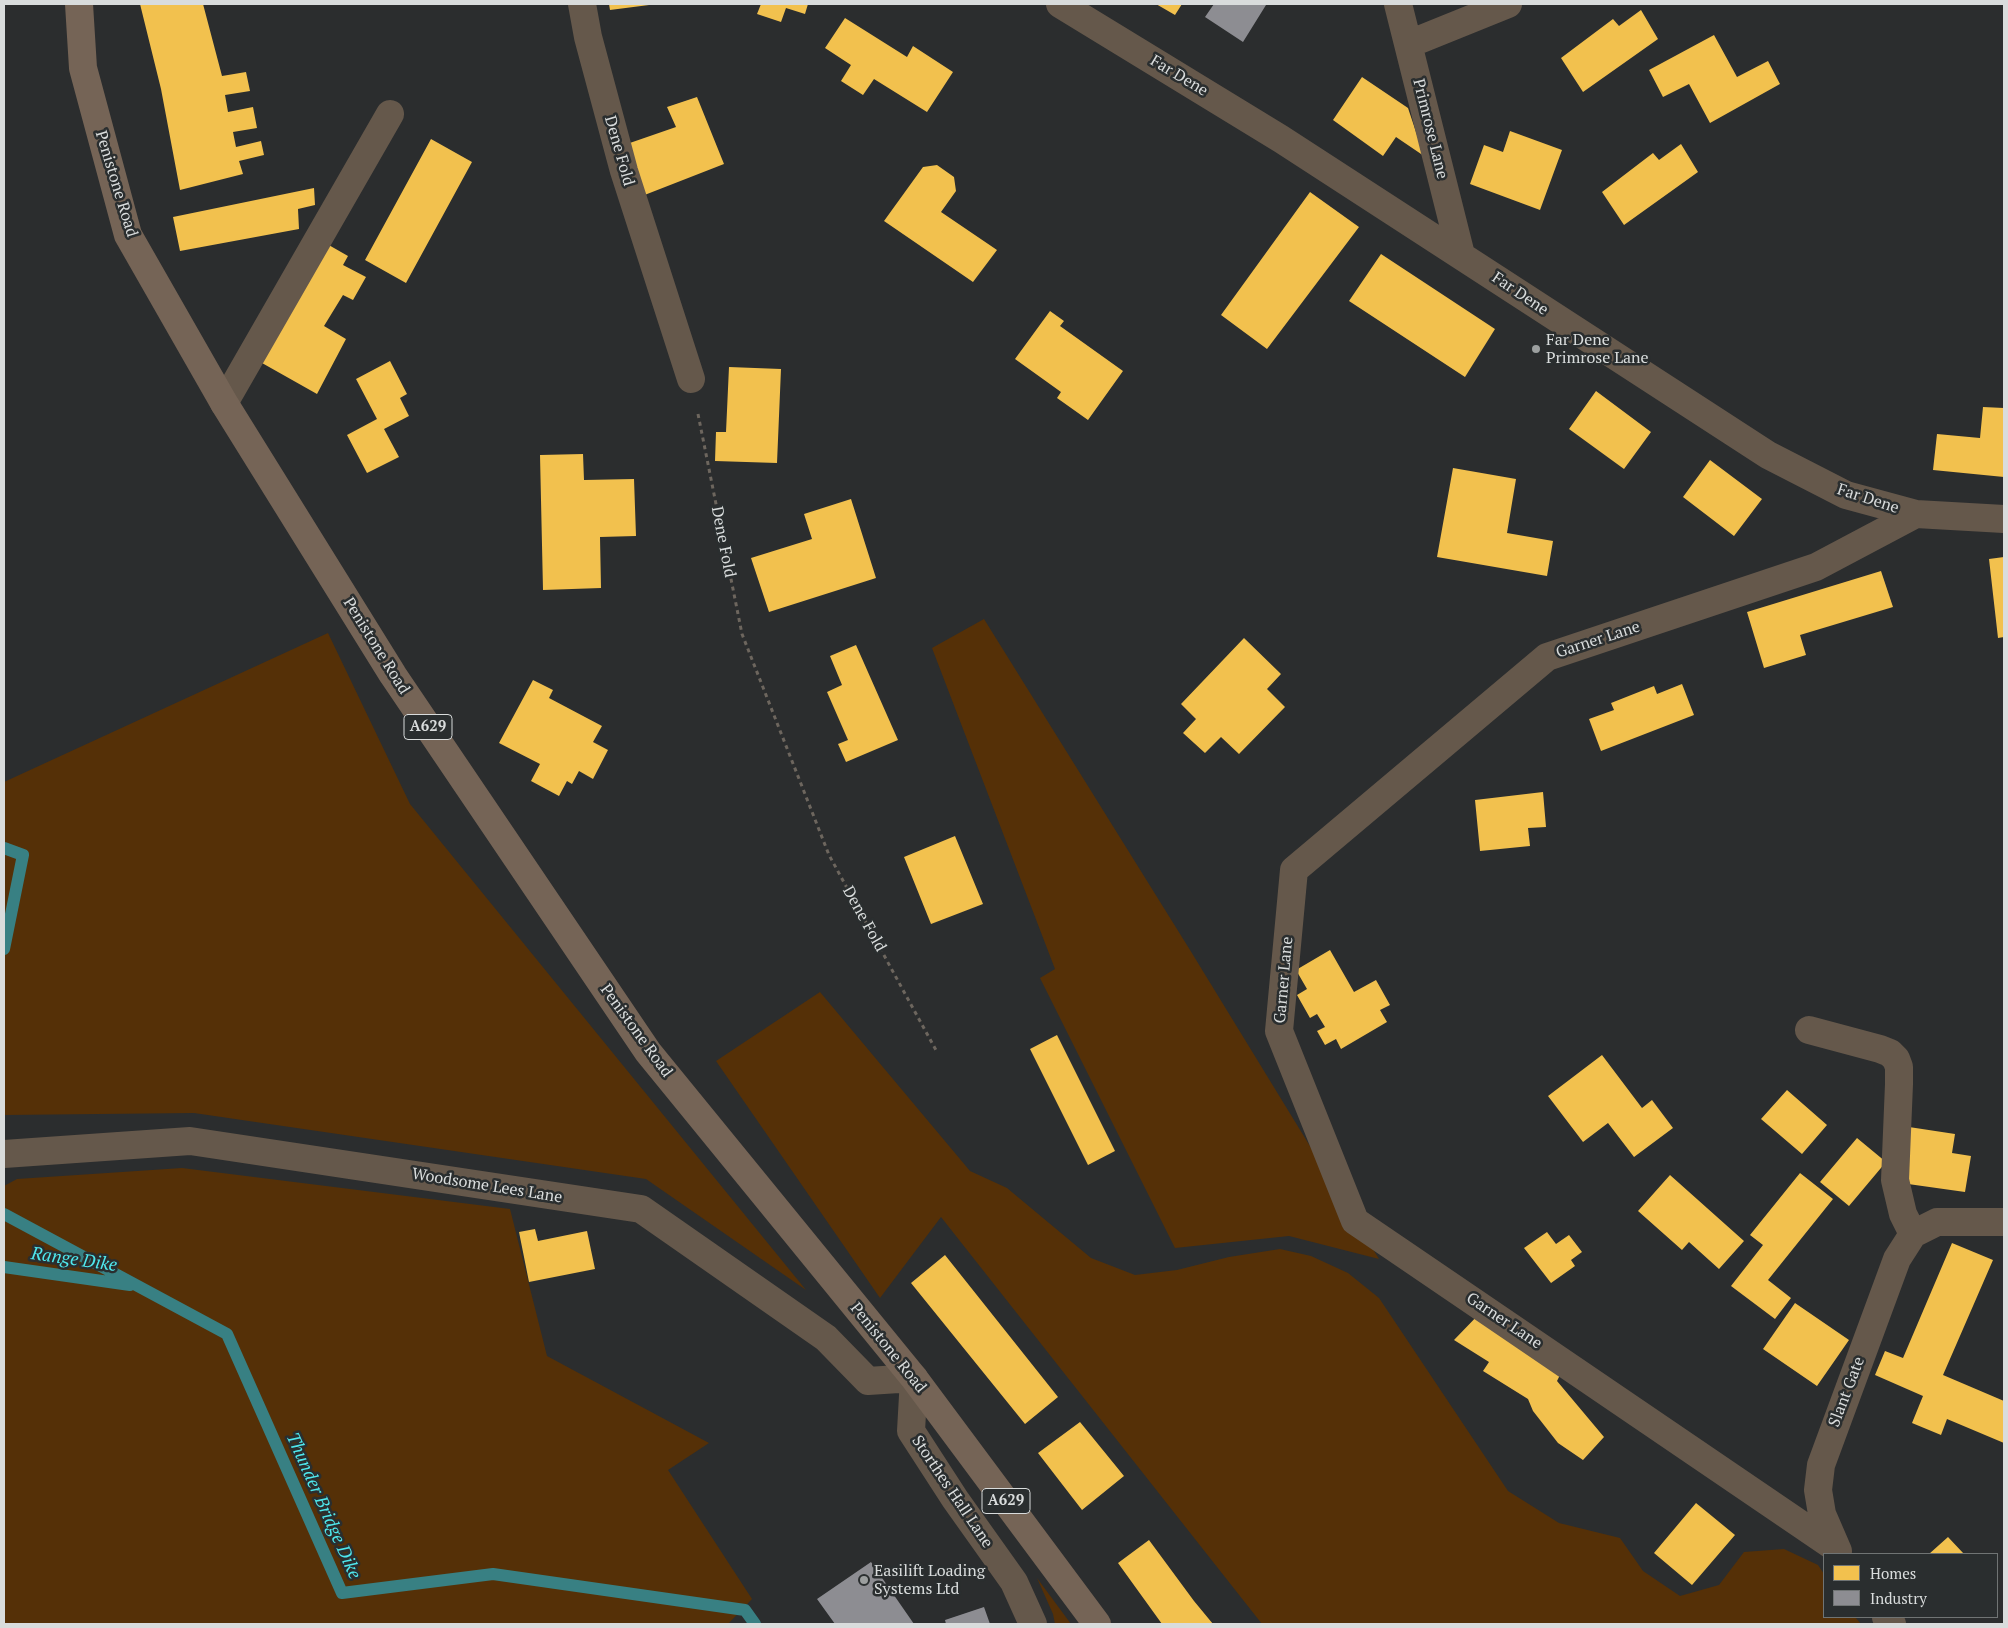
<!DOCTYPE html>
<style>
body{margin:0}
#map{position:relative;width:2008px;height:1628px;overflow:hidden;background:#2b2d2e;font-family:"PT Serif",serif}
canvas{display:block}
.frame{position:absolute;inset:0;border:5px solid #d9dcdc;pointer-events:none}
.legend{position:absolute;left:1823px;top:1553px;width:175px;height:65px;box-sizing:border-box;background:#2a2e2f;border:1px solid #707474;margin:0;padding:6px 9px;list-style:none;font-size:15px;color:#d9dcdc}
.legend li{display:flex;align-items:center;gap:10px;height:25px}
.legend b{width:25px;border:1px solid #707474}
</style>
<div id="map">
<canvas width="2008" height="1628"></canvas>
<div class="frame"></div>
<ul class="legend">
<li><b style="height:14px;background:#f2c14e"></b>Homes</li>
<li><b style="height:14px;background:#8d8d92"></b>Industry</li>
</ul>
</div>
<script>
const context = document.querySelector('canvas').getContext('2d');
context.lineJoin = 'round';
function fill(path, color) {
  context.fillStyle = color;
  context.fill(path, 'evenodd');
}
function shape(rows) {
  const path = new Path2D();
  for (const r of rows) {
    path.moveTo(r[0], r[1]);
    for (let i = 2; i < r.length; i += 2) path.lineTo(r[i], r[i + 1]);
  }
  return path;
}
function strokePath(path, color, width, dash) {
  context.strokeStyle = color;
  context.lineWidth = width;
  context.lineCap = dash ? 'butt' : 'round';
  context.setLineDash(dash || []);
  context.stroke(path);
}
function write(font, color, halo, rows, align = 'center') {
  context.font = font + ' "PT Serif",serif';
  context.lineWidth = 5;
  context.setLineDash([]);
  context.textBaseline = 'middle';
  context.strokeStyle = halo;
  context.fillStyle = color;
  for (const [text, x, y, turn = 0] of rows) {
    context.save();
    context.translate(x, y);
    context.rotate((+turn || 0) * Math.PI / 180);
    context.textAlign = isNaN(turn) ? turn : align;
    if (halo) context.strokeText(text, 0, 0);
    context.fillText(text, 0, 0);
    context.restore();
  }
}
const green = shape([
 [984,619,1190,950,1379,1259,1289,1236,1175,1248,1040,978,1055,969,932,648],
 [328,633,410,804,806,1290,646,1179,194,1113,4,1115,4,782],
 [820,992,970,1171,1007,1188,1091,1258,1135,1275,1177,1270,1229,1257,1280,1249,1311,1256,1348,1273,1379,1298,1508,1491,1559,1523,1620,1538,1643,1571,1680,1596,1719,1585,1744,1552,1784,1549,1818,1565,1824,1574,1824,1617,1855,1617,1861,1624,1262,1624,941,1217,880,1298,716,1061],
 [182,1168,510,1209,547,1356,709,1443,668,1470,752,1599,728,1624,4,1624,4,1186,17,1179],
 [1037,1578,1071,1624,1055,1624,1053,1614]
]);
const homes = shape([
 [140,4,203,4,222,76,246,72,250,91,225,95,228,112,253,107,257,128,233,132,236,147,261,141,264,155,239,161,243,174,180,190,161,89],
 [609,4,649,4,649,5,610,10],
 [761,4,808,4,805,14,786,8,781,22,757,14],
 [1156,4,1182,4,1175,15],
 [1641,10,1658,39,1583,92,1561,58,1613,19,1619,26],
 [845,18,907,57,913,46,953,72,927,112,874,79,863,95,841,81,851,65,825,48],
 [1714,35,1737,77,1768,61,1780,84,1710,123,1689,84,1663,97,1649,70],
 [1362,77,1408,108,1424,156,1396,137,1383,156,1333,120],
 [697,97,724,164,642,196,624,145,676,127,667,107],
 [1510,131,1562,150,1540,210,1470,184,1484,145,1503,152],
 [431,139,472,162,406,283,365,260],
 [1681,144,1698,172,1624,225,1602,192,1653,153,1659,160],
 [937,165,954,177,956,191,941,212,997,250,973,282,884,221,923,167],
 [314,188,315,205,298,209,299,229,180,251,173,217],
 [1310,192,1359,227,1267,349,1221,315],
 [327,244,348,256,343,265,366,277,353,300,343,295,324,326,346,339,317,394,262,363],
 [1381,254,1495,329,1465,377,1349,301],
 [1050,311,1064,321,1060,326,1123,371,1088,420,1057,398,1061,392,1015,359],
 [390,361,407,394,400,398,409,416,384,429,399,457,367,473,347,435,377,419,356,379],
 [729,367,781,369,777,463,715,461,716,432,726,432],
 [1596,391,1651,432,1624,469,1569,429],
 [1983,407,2004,408,2004,477,1933,470,1937,434,1980,438],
 [583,454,584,480,634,479,636,536,600,537,601,588,543,590,540,455],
 [1710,460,1762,499,1734,536,1683,497],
 [1453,468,1516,479,1507,533,1553,541,1547,576,1437,557],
 [851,499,876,578,769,612,751,558,812,539,804,514],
 [2004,557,2004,637,1998,638,1989,559],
 [1881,571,1893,607,1800,635,1806,655,1764,668,1747,612],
 [1244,638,1281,674,1267,689,1285,707,1239,754,1221,737,1205,753,1183,733,1196,719,1181,704],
 [856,645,898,740,846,762,838,744,848,740,827,692,842,685,830,656],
 [533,680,553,690,549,698,602,726,593,742,608,750,593,779,579,771,572,784,567,781,559,796,531,781,540,764,499,743],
 [1682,684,1694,715,1601,751,1589,719,1614,710,1611,703,1654,686,1657,694],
 [1543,792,1546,827,1528,828,1530,846,1480,851,1475,800],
 [955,836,983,904,931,924,904,857],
 [1330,950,1354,992,1376,980,1390,1005,1380,1010,1387,1022,1341,1049,1336,1039,1325,1045,1317,1031,1325,1027,1317,1014,1310,1018,1297,995,1307,989,1296,970],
 [1057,1035,1115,1151,1088,1165,1030,1049],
 [1602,1055,1642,1108,1652,1100,1673,1128,1634,1157,1608,1123,1583,1142,1548,1096],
 [1787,1090,1827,1125,1802,1154,1761,1119],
 [1909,1127,1955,1134,1952,1153,1971,1156,1965,1192,1901,1183],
 [1857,1138,1886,1162,1849,1206,1820,1182],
 [1800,1173,1833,1199,1768,1280,1791,1298,1775,1319,1731,1286,1763,1245,1750,1235],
 [1670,1175,1744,1241,1719,1269,1689,1242,1682,1250,1638,1211],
 [535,1229,538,1241,587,1231,595,1269,529,1282,519,1232],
 [1547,1232,1556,1244,1569,1235,1582,1252,1571,1260,1575,1266,1551,1283,1524,1248],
 [1952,1243,1993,1260,1943,1375,2004,1401,2004,1443,1947,1419,1941,1435,1912,1423,1923,1396,1875,1375,1885,1351,1903,1358],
 [945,1255,1058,1397,1025,1424,911,1283],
 [1795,1303,1849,1340,1817,1386,1763,1349],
 [1482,1311,1561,1373,1557,1381,1604,1437,1583,1460,1558,1443,1533,1411,1528,1399,1483,1371,1489,1362,1454,1340],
 [1080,1422,1124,1476,1082,1510,1038,1453],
 [1696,1503,1735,1535,1692,1585,1654,1553],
 [1948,1537,1964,1554,1929,1554],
 [1149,1540,1194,1601,1213,1624,1162,1624,1118,1563]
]);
const industry = shape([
 [1214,4,1263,4,1266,5,1243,42,1205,17],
 [871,1562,914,1624,835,1624,817,1599],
 [984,1607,990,1624,946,1624,945,1620]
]);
const stream = shape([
 [4,848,23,855,4,949],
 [4,1214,227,1334,342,1593,493,1574,745,1610,755,1624],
 [4,1267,130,1285]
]);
const path = shape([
 [698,414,742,634,829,855,937,1052]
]);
const minor = shape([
 [582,4,588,37,624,171,691,379],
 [1060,4,1281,139,1768,455,1846,495,1916,514,2004,519],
 [1398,4,1461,255],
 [1409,44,1508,4],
 [224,403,390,114],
 [1809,1030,1880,1049,1890,1053,1896,1059,1899,1067,1899,1084,1895,1180,1903,1214,1913,1234],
 [4,1154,190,1141,641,1209,826,1338,868,1381,914,1378,911,1431,955,1499,1014,1582,1033,1624],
 [1913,1234,1937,1222,2004,1222],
 [1837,1549,1355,1221,1279,1031,1294,870,1547,657,1816,567,1916,514],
 [1838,1551,1822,1514,1818,1490,1821,1465,1897,1259,1913,1234],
 [1886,1617,1892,1624]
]);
const highway = shape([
 [79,4,83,68,128,235,224,403,393,675,648,1052,914,1378,1097,1624]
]);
const markers = [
 [1536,349,5,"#9c9f9f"],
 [864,1580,5,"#9c9f9f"]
];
const shields = [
 [428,727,48],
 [1006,1501,48]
];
const shieldNames = [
 ["A629",428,727],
 ["A629",1006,1501]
];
const streetNames = [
 ["Far Dene",1179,76,31],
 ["Primrose Lane",1430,129,76],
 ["Dene Fold",619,151,74],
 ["Penistone Road",116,184,73],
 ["Far Dene",1520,294,34],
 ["Far Dene",1868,499,18],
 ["Dene Fold",723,542,79],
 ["Garner Lane",1598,640,-18],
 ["Penistone Road",376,646,58],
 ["Dene Fold",864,919,61],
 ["Garner Lane",1284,980,-85],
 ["Penistone Road",636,1031,54],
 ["Woodsome Lees Lane",487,1186,9],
 ["Garner Lane",1504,1321,34],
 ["Penistone Road",888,1348,51],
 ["Slant Gate",1847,1392,-69],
 ["Storthes Hall Lane",952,1492,56]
];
const poiNames = [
 ["Far Dene",1546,340],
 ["Primrose Lane",1546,358],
 ["Easilift Loading",874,1571],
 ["Systems Ltd",874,1589]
];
const waterNames = [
 ["Range Dike",74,1260,8],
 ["Thunder Bridge Dike",323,1506,66]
];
fill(green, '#553007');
fill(homes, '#f2c14e');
fill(industry, '#8d8d92');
strokePath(stream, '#388083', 12);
strokePath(path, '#6d665e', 3, [4, 4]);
strokePath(minor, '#65584b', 28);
strokePath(highway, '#756456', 28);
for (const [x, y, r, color] of markers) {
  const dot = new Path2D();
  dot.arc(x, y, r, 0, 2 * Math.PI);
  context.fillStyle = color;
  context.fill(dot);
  strokePath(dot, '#2a2e2f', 2);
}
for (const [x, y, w] of shields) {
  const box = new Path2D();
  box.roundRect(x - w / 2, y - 12.5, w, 25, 4);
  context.fillStyle = '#2a2e2f';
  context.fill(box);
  strokePath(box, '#d9dcdc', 1);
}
write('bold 15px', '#d9dcdc', null, shieldNames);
write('16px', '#d9dcdc', '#2a2e2f', streetNames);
write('16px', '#d9dcdc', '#2a2e2f', poiNames, 'left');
write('italic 18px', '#4fe7ed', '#2a2e2f', waterNames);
</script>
